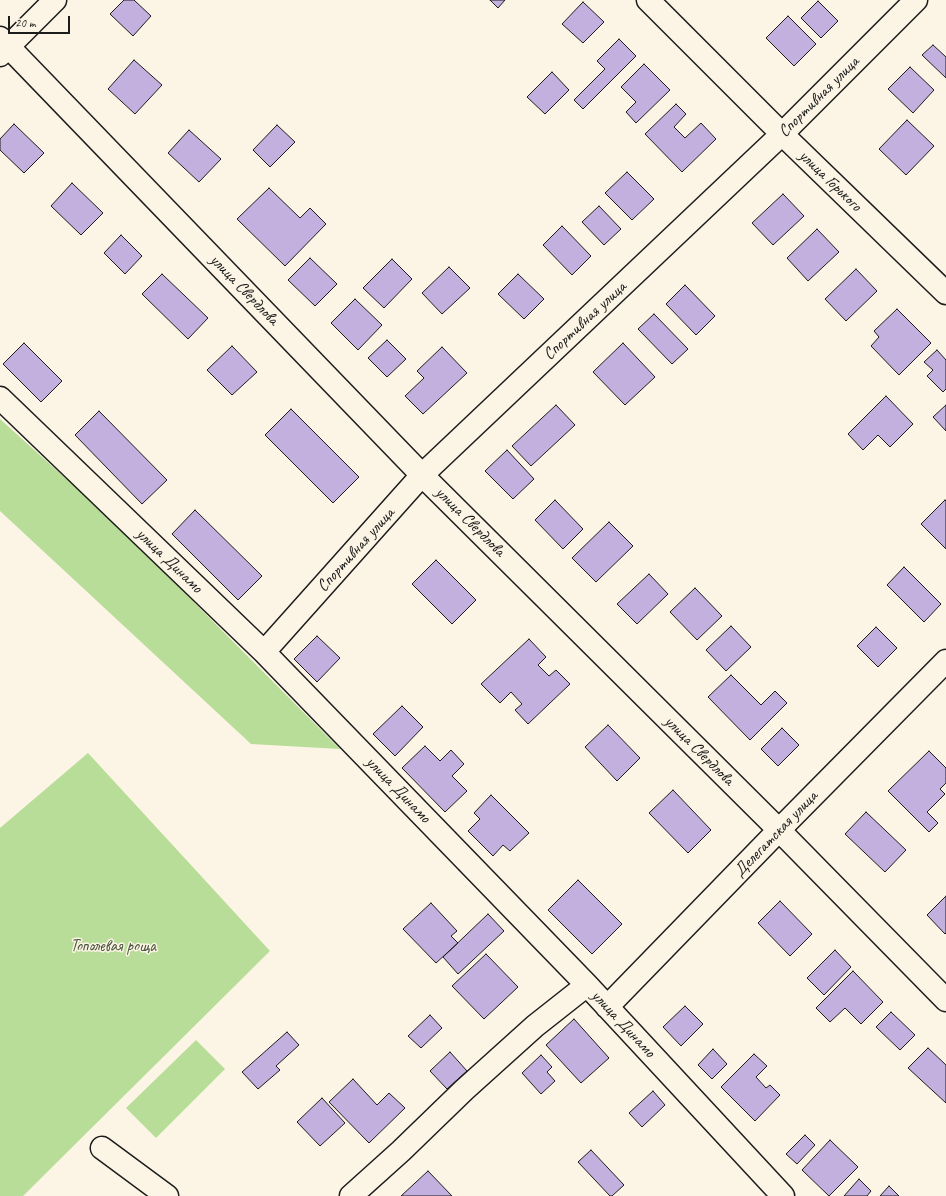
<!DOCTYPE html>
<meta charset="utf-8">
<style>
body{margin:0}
#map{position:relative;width:946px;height:1196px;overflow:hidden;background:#fcf5e5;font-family:Caveat,sans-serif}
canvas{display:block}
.scale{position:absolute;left:8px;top:16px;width:62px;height:18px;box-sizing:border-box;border:2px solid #1c1c1c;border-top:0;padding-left:5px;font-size:12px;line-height:14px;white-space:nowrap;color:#1c1c1c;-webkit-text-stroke:3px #fcf5e5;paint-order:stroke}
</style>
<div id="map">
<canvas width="946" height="1196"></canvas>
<div class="scale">20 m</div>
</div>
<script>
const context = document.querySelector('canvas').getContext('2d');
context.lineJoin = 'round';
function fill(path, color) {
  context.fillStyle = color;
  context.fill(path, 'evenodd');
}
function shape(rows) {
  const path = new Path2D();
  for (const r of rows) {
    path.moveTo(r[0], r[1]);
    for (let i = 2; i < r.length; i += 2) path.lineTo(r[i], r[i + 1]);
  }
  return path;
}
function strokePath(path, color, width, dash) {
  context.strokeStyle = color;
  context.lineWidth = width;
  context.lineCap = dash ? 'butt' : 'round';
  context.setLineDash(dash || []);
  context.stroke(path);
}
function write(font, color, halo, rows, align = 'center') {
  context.font = font + ' Caveat,sans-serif';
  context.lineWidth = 3;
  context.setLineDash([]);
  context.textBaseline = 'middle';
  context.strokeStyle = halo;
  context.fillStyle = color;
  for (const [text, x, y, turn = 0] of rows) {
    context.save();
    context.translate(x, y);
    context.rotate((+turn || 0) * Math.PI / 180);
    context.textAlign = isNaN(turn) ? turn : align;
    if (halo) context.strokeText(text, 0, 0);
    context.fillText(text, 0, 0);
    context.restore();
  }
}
const green = shape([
 [0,419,116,524,340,749,251,744,0,511],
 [88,753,270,951,23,1196,0,1196,0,828],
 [196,1040,225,1069,156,1138,126,1108]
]);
const building = shape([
 [124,0,134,0,151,16,133,36,110,14,124,0],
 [490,0,505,0,498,8,490,0],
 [818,1,838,21,821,38,801,18,818,1],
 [583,2,604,22,583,43,562,24,583,2],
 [788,16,816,44,794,66,766,38,788,16],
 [619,39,636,56,583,109,574,100,605,69,597,61,619,39],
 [933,45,946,57,946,78,922,55,933,45],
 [134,60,162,85,135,114,108,89,134,60],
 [644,64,670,90,636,123,626,112,636,102,621,87,644,64],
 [910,67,934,90,913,113,888,89,910,67],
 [552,72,569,90,545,114,527,97,552,72],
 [676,104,686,114,674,127,685,138,701,123,716,139,682,172,645,134,676,104],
 [907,120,934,146,906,175,879,149,907,120],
 [14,124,44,153,24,173,0,150,0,139,14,124],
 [277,125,295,142,270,167,253,150,277,125],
 [189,130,221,159,199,182,168,153,189,130],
 [627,172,654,199,632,220,605,193,627,172],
 [72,183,103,213,81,235,51,206,72,183],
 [269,188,300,218,310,208,326,224,285,266,237,219,269,188],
 [783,194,804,216,773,245,752,223,783,194],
 [599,206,621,229,604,245,582,222,599,206],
 [562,226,591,256,572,275,543,245,562,226],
 [817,229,839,252,808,281,787,258,817,229],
 [121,235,142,256,125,274,104,253,121,235],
 [310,258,337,284,315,306,288,280,310,258],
 [392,259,412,279,384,308,363,288,392,259],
 [449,267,470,288,442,314,422,293,449,267],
 [856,269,877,291,846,321,825,299,856,269],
 [162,274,208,318,188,339,142,294,162,274],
 [518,274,544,299,524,319,498,294,518,274],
 [685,285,715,316,696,335,666,304,685,285],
 [355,299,382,325,358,350,331,323,355,299],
 [897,309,931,343,899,375,871,346,879,337,874,331,897,309],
 [654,314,688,349,672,364,638,329,654,314],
 [387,340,406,359,387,377,368,358,387,340],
 [24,343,62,381,41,402,3,364,24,343],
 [623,343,655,377,625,405,593,372,623,343],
 [232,346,257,372,232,395,207,370,232,346],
 [442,347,467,373,423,414,405,396,424,378,417,371,442,347],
 [937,350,946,360,946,389,943,392,927,376,933,370,924,362,937,350],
 [886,396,913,424,890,447,878,435,863,450,848,434,886,396],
 [556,405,575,425,531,466,512,446,556,405],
 [946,405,946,431,933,417,946,405],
 [291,409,359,477,333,503,265,435,291,409],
 [99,411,167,480,142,504,75,435,99,411],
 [507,450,534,479,513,499,485,471,507,450],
 [555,500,583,529,563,549,535,520,555,500],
 [945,500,946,501,946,549,921,524,945,500],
 [195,510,262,576,238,600,172,534,195,510],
 [609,522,633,546,596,582,572,558,609,522],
 [436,560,476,600,452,624,412,584,436,560],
 [904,567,941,604,924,622,887,585,904,567],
 [649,574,668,594,637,624,617,604,649,574],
 [695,588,722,616,697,640,670,612,695,588],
 [731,626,751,647,726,671,706,650,731,626],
 [876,627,897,648,878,667,857,646,876,627],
 [317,636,340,658,317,682,294,659,317,636],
 [529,639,546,657,538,665,549,676,556,670,570,684,528,724,515,710,522,704,511,692,500,703,481,684,529,639],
 [731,675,761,705,775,691,787,703,750,740,708,697,731,675],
 [402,706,423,727,395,756,373,734,402,706],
 [608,725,640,758,617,781,585,747,608,725],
 [782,728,799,745,778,766,761,749,782,728],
 [425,746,440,761,451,750,464,764,452,776,467,791,445,812,402,768,425,746],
 [929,751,946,768,946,783,940,789,945,794,927,812,938,823,929,832,888,791,929,751],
 [673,790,711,830,688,853,649,813,673,790],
 [491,795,529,833,510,851,503,845,493,856,468,831,480,819,474,813,491,795],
 [866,812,906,850,885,872,845,834,866,812],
 [578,880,622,924,592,954,548,910,578,880],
 [946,896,946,933,945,934,927,915,946,896],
 [780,901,812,934,790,956,758,923,780,901],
 [431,903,457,931,451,936,458,943,436,963,403,929,431,903],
 [488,914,504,931,458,974,443,957,488,914],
 [835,950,851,967,824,995,807,978,835,950],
 [486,954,518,987,484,1019,452,986,486,954],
 [853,971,883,1002,861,1024,845,1008,830,1022,816,1008,853,971],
 [685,1006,703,1024,681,1046,663,1027,685,1006],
 [891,1012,915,1035,900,1050,876,1027,891,1012],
 [430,1015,442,1028,421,1048,408,1036,430,1015],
 [574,1019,609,1058,581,1083,546,1045,574,1019],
 [287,1032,299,1045,276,1066,280,1070,258,1089,242,1072,287,1032],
 [928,1048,946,1065,946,1103,908,1068,928,1048],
 [713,1049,727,1064,712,1079,698,1065,713,1049],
 [450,1052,467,1071,447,1089,430,1071,450,1052],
 [754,1054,767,1066,756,1077,766,1088,770,1085,780,1095,755,1121,721,1087,754,1054],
 [541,1055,552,1067,547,1072,555,1081,541,1094,522,1073,541,1055],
 [353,1079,377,1105,389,1093,405,1108,369,1143,329,1102,353,1079],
 [653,1091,665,1105,642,1127,629,1113,653,1091],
 [322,1098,345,1123,320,1146,297,1122,322,1098],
 [805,1135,815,1145,797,1164,786,1154,805,1135],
 [830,1140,858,1167,829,1196,802,1170,830,1140],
 [591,1150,624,1185,612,1196,610,1196,578,1162,591,1150],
 [428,1171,452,1196,401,1196,428,1171],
 [859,1179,871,1191,867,1196,844,1196,859,1179],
 [889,1186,899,1196,880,1196,889,1186]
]);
const minor = shape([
 [648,0,782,134,946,293],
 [0,38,422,475,779,830,946,1000],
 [0,55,55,0],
 [0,398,264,652,587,985,783,1196],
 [264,652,422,475,782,134,916,0],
 [607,1007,779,830,946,661],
 [102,1148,167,1196],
 [351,1196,401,1151,464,1090,535,1026,587,985]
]);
const streetNames = [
 ["Спортивная улица",819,97,-45],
 ["улица Горького",830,181,44],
 ["улица Свердлова",244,290,46],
 ["Спортивная улица",585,321,-43],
 ["улица Свердлова",470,522,45],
 ["Спортивная улица",356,550,-48],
 ["улица Динамо",169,561,44],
 ["улица Свердлова",699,751,45],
 ["улица Динамо",398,790,46],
 ["Делегатская улица",776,834,-46],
 ["улица Динамо",623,1024,47]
];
const parkNames = [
 ["Тополевая роща",113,947]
];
fill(green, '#b8dd98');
fill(building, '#c3b0df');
strokePath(building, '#1c1c1c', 1);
strokePath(minor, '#1c1c1c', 25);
strokePath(minor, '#fcf5e5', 22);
write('17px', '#1c1c1c', '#fcf5e5', streetNames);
write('17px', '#4b5641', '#fcf5e5', parkNames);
</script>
